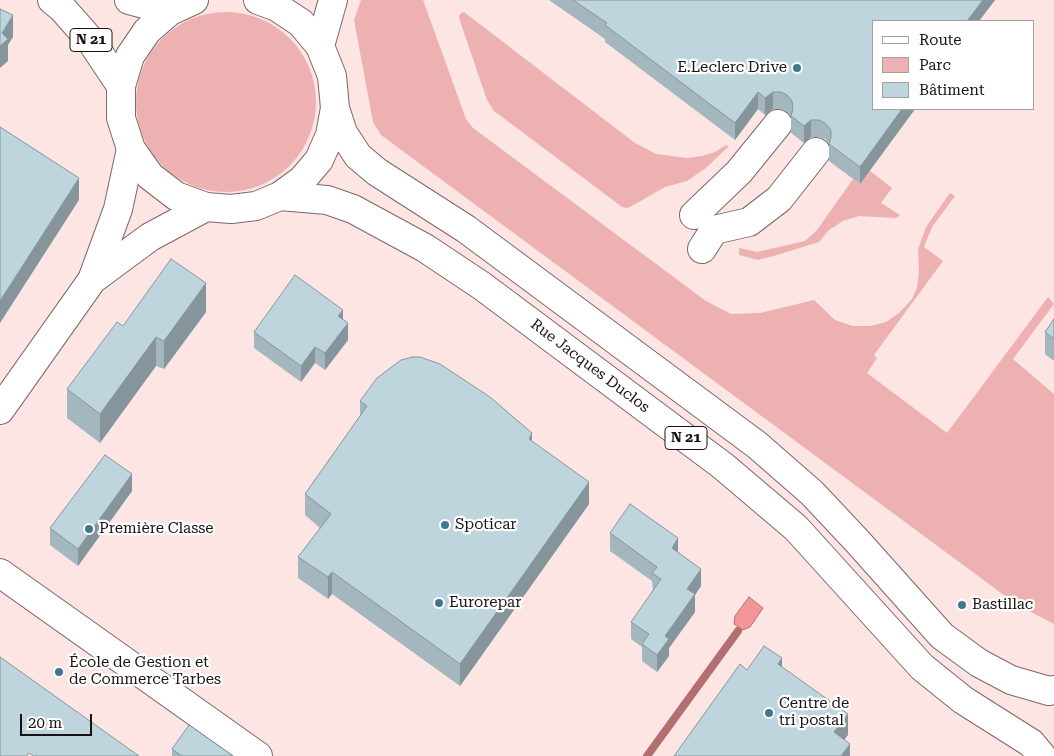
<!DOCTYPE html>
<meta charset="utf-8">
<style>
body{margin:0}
#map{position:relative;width:1054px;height:756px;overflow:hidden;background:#fde5e4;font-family:"Roboto Serif",serif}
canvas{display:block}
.legend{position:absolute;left:872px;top:20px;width:162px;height:90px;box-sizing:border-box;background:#fff;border:1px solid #a3a0a0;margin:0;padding:6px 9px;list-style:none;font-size:15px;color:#1a1212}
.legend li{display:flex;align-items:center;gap:10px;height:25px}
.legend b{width:25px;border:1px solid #a3a0a0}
.scale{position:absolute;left:20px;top:714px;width:72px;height:22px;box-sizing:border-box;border:2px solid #1a1212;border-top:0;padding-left:6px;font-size:15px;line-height:18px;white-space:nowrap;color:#1a1212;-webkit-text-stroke:4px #fff;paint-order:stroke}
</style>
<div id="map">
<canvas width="1054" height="756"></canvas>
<ul class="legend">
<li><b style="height:6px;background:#fff"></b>Route</li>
<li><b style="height:14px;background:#eeb1b1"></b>Parc</li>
<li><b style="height:14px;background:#bfd5de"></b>Bâtiment</li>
</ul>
<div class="scale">20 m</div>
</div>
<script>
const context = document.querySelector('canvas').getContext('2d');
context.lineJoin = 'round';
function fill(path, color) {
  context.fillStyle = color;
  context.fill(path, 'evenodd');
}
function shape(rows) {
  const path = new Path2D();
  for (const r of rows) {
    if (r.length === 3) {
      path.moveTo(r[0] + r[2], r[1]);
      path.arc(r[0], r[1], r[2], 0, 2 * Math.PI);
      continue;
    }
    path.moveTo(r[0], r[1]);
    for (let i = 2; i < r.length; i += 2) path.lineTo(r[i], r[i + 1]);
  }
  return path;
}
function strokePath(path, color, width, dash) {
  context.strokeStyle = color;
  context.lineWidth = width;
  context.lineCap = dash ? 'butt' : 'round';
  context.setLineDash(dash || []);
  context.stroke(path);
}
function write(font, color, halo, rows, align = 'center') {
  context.font = font + ' "Roboto Serif",serif';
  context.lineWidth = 4.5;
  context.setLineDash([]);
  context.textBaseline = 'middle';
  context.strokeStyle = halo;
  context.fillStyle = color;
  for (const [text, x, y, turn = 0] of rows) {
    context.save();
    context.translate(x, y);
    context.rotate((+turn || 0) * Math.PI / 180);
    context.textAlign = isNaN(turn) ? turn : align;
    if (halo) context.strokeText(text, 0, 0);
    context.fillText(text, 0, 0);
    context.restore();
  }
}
const green = shape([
 [361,0,423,0,466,119,473,128,706,301,731,314,760,313,814,300,835,320,853,326,870,326,886,322,899,313,912,299,917,288,919,271,918,249,926,227,950,193,955,196,932,227,924,247,943,261,874,355,877,358,867,373,947,433,1048,297,1054,304,1013,359,1054,394,1054,624,1016,604,381,135,373,122,354,20],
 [464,12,635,143,656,154,687,158,702,156,715,152,726,145,729,146,706,168,687,181,665,187,632,206,627,208,622,207,494,111,487,100,460,21,459,16,461,13],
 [226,102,90],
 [869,170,892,188,881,203,900,215,896,218,859,216,843,221,829,230,819,242,777,255,758,260,739,255,739,248,757,252,805,241,817,230,853,179,860,184]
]);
const water = shape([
 [749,597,763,608,750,627,743,630,734,624,735,616,749,597]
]);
const stream = shape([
 [647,756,738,631]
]);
const minor = shape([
 [320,46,333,0],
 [694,215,739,172,778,124],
 [702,249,714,230,749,222,779,199,816,152],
 [92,280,150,237,206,207],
 [0,410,92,280,118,209,131,149],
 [0,573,258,756]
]);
const major = shape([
 [52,0,62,8,91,41,121,86],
 [129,0,170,11],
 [194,0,170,11,147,31,130,56,121,86,121,118,131,149,150,176,176,196,206,207,231,209,256,206,280,196,302,180,319,160,330,135,335,108,332,76,320,46,301,23,277,7,258,0],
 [335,108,343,133,358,156,377,172,466,229,757,445,812,493,858,542,942,636,979,663,1011,680,1049,691,1054,690],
 [280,196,327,200,353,209,425,248,482,286,723,466,796,528,922,667,963,700,1031,743,1042,756]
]);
const wall = shape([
 [549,0,995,0,979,21,873,109,915,109,860,184,829,161,829,144,825,139,819,137,811,137,804,143,791,133,791,116,787,112,781,109,773,109,765,115,758,109,735,140,605,42,605,39],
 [206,312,164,369,156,366,100,443,67,418,67,389,123,326],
 [343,319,348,340,325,370,315,363,301,382,254,348,254,332],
 [1054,319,1054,361,1045,354,1045,332],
 [360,401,532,441,589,504,460,686,332,594,328,599,298,578,298,557,320,528,305,515,305,494,360,416],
 [132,491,78,566,50,545,50,528],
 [610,533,678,552,701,586,695,595,695,612,669,648,669,656,657,672,642,661,642,647,631,639,631,622,653,591,652,581,610,551],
 [172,749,233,756,172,756]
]);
const shadedWall = shape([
 [983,0,995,0,979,21,967,21],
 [13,15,13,37,8,45,8,61,0,68,0,46,2,33],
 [758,92,758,109,735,140,735,123],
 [773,92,773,109,765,115,765,98],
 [902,109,915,109,860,184,860,167],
 [811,120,811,137,804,143,804,126],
 [79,178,79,200,0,323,0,301],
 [206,283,206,312,164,369,164,341],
 [343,310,343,327,338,316],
 [348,323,348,340,325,370,325,353],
 [156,337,156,366,100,443,100,414],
 [315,347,315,363,301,382,301,366],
 [532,433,532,455,529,439],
 [132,474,132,491,78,566,78,549],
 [589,482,589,504,460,686,460,664],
 [678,538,678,555,672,548],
 [701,569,701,586,695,595,695,612,669,648,669,656,657,672,657,655,665,636,687,589],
 [332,572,332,594,328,599,328,577],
 [782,658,782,680,778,664],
 [848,714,848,735,834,753,834,732],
 [850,744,850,756,841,756]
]);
const building = shape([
 [573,0,983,0,967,21,873,21,873,109,902,109,860,167,829,144,831,137,831,130,825,123,819,120,811,120,804,126,791,116,793,109,792,101,787,95,781,92,773,92,765,98,758,92,735,123,605,25,607,23,573,0],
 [0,9,13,15,2,33,8,39,0,46,0,9],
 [0,127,79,178,0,301,0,127],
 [171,259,206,283,164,341,156,337,100,414,67,389,117,322,123,326,171,259],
 [295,275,343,310,338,316,348,323,325,353,315,347,301,366,254,332,295,275],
 [1054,319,1054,339,1045,332,1054,319],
 [413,357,420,357,440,364,490,397,532,433,529,439,589,482,460,664,332,572,328,577,298,557,331,514,305,494,367,406,360,401,377,378,401,360,413,357],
 [105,455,132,474,78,549,50,528,105,455],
 [630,504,678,538,672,548,701,569,687,589,695,594,665,636,669,639,657,655,642,644,649,634,631,622,661,579,652,573,657,567,610,533,630,504],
 [764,646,782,658,778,664,848,714,834,732,850,744,841,756,674,756,740,664,747,670,764,646],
 [0,657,139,756,33,756,29,753,27,756,0,756,0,657],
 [189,725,233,756,182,756,172,749,189,725]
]);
const markers = [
 [797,68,5,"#3c798f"],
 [445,525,5,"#3c798f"],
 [89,529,5,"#3c798f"],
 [439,603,5,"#3c798f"],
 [962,605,5,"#3c798f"],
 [59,672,5,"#3c798f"],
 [769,713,5,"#3c798f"]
];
const shields = [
 [91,40,42],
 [686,438,42]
];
const shieldNames = [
 ["N 21",91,40],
 ["N 21",686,438]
];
const poiNames = [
 ["E.Leclerc Drive",787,68,"right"],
 ["Spoticar",455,525],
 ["Première Classe",99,529],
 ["Eurorepar",449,603],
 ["Bastillac",972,605],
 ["École de Gestion et",69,663],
 ["de Commerce Tarbes",69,680],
 ["Centre de",779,704],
 ["tri postal",779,721]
];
const streetNames = [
 ["Rue Jacques Duclos",590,366,37]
];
fill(green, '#eeb1b1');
fill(water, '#f49698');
strokePath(water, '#b36e70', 1);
strokePath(stream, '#b36e70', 8);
strokePath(minor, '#7c6867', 30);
strokePath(major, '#7c6867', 30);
strokePath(minor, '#fff', 28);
strokePath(major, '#fff', 28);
fill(wall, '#a4b7bf');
fill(shadedWall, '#86959b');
fill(building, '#bfd5de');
strokePath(building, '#86959b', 1);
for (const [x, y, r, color] of markers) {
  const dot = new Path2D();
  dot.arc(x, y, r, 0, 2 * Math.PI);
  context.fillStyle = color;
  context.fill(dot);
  strokePath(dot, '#fff', 2);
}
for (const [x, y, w] of shields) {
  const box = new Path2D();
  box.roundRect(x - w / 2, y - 11.5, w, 23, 4);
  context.fillStyle = '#fff';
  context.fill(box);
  strokePath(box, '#1a1212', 1);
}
write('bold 14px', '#1a1212', null, shieldNames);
write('15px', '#1a1212', '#fff', poiNames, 'left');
write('15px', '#1a1212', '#fff', streetNames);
</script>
